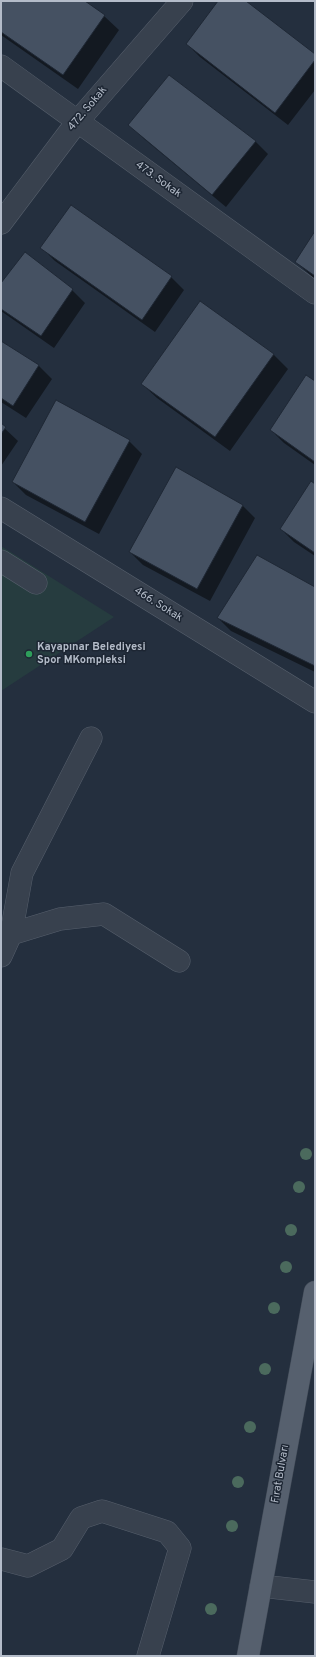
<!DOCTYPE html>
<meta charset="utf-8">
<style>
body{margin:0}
#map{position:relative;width:316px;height:1657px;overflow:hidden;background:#242f3e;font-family:Overpass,sans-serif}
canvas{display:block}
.frame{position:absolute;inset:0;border:2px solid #b4bcc9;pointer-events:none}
</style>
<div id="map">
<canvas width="316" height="1657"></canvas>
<div class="frame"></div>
</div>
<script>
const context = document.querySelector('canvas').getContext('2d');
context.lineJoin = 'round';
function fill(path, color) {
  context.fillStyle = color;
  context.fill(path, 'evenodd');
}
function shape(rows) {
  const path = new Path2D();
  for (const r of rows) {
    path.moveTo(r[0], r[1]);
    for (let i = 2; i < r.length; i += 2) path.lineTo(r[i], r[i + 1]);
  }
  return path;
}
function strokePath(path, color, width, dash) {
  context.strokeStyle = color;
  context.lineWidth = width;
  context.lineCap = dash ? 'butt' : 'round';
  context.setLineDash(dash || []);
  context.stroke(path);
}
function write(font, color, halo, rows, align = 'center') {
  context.font = font + ' Overpass,sans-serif';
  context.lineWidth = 3;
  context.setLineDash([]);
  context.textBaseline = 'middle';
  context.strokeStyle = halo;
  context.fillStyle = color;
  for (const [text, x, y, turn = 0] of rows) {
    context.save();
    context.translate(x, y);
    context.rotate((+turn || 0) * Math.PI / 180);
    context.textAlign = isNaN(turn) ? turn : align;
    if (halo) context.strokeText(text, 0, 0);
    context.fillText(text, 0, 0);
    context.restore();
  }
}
const green = shape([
 [1,546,114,617,1,691]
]);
const shadow = shape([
 [1,1,83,1,104,16,119,30,78,89,1,35],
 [220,1,244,1,315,55,315,90,288,125,200,57,187,44],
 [130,125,255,141,268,154,226,207,143,138],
 [71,207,171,277,184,290,155,332,55,261,42,248],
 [315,233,315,279,296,262],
 [1,285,72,290,85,303,54,348,1,311],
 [200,302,274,355,288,369,230,451,157,398,142,384],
 [1,342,39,366,52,379,26,418,1,402],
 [315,382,315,465,284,443,271,430],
 [1,425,18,441,1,466],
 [129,441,142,454,99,534,26,495,13,482],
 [315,485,315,556,294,542,281,529],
 [242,505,255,518,210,601,143,565,130,552],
 [315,588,315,672,231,631,218,618]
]);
const building = shape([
 [1,1,85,1,105,15,63,75,1,32,1,1],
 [218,1,246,1,315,54,315,60,275,113,186,44,218,1],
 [169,75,256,141,212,195,128,125,169,75],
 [71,205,172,276,142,320,40,248,71,205],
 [315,231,315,276,295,262,315,231],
 [25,252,73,289,41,336,1,309,1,283,25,252],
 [200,301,274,354,215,437,141,384,200,301],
 [1,341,39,365,13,406,1,398,1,341],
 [306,375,315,381,315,462,270,430,306,375],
 [56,400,130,440,85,522,12,482,56,400],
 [1,423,6,427,1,434,1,423],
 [176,467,243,505,197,589,129,552,176,467],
 [311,481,315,484,315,553,280,529,311,481],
 [257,555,315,587,315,666,217,618,257,555]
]);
const minor = shape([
 [1,66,315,293],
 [1,223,77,122,182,1],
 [1,508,315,702],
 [1,561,36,583],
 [11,934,22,873,91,738],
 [1,956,11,934,60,919,104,914,179,961],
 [1,1559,28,1566,62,1549,81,1518,102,1511,167,1532,180,1548,148,1656],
 [261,1586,315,1592]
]);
const major = shape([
 [248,1656,315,1292]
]);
const trees = [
 [306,1154],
 [299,1187],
 [291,1230],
 [286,1267],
 [274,1308],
 [265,1369],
 [250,1427],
 [238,1482],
 [232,1526],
 [211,1609]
];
const markers = [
 [29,654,4,"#2e9e5b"]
];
const streetNames = [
 ["472. Sokak",88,109,-50],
 ["473. Sokak",158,180,36],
 ["466. Sokak",158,605,32],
 ["Fırat Bulvarı",281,1474,-80]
];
const poiNames = [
 ["Kayapınar Belediyesi",37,648],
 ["Spor MKompleksi",37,661]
];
fill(green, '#263c3f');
fill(shadow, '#0007');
fill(building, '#455162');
strokePath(building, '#1f2835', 1);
strokePath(minor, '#565f6c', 23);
strokePath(major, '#414a57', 23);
strokePath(minor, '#38414e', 22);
strokePath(major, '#56606e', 22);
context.fillStyle = '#4b6a5d';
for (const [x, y] of trees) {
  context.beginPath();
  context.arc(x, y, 6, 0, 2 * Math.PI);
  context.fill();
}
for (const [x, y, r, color] of markers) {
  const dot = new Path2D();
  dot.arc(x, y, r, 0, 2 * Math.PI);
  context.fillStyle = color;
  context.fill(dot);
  strokePath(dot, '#1d2633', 1.5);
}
write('11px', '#b4bcc9', '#1d2633', streetNames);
write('bold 11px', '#b4bcc9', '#1d2633', poiNames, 'left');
</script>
